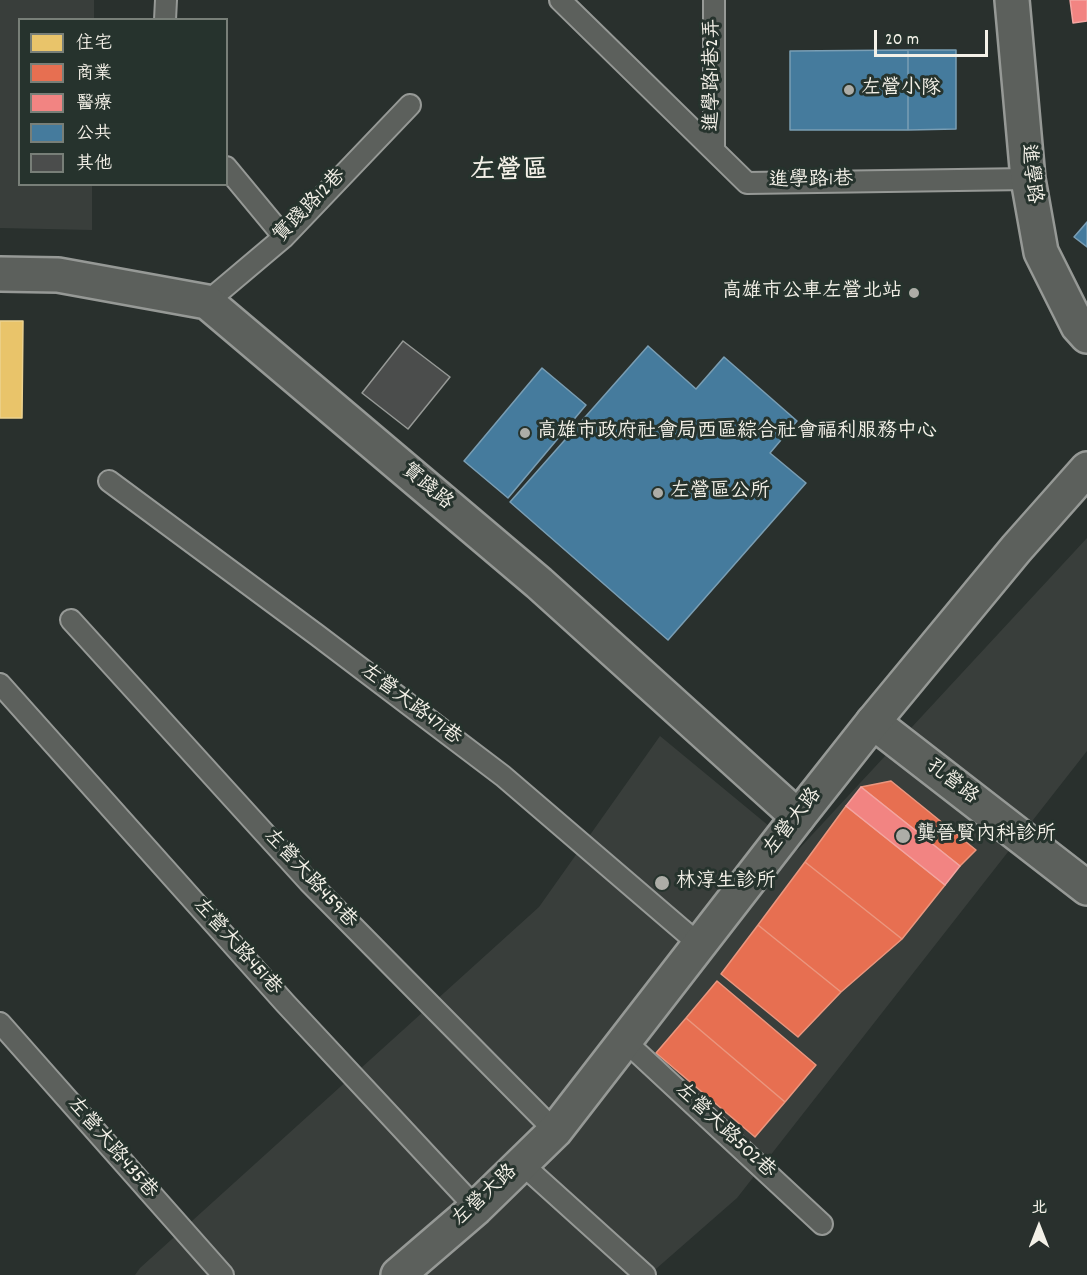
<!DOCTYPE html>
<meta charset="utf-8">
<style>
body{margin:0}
#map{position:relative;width:1087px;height:1275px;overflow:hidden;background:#29302d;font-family:Dekko,"LXGW WenKai TC",sans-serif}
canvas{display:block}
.legend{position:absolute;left:18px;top:18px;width:210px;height:168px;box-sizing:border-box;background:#26332d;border:2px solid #787f78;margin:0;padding:8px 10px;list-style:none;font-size:18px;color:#f4f1e8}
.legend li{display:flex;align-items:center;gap:12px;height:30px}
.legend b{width:30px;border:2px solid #787f78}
.north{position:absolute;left:1009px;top:1197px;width:60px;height:60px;-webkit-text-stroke:4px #26332d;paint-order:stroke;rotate:0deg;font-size:16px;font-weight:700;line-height:24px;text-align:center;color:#f4f1e8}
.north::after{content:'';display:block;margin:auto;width:21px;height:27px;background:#f4f1e8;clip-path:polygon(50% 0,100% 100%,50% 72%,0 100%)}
.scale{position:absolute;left:874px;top:30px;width:114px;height:27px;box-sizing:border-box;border:3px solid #f4f1e8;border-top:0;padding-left:8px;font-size:18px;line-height:21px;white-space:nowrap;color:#f4f1e8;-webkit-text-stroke:4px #26332d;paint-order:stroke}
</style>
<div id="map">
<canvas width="1087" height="1275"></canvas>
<ul class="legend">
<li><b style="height:16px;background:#e9c46a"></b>住宅</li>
<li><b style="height:16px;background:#e76f51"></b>商業</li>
<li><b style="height:16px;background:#f28482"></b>醫療</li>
<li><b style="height:16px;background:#457b9d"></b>公共</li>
<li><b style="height:16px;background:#4b4d4c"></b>其他</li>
</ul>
<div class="north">北</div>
<div class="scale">20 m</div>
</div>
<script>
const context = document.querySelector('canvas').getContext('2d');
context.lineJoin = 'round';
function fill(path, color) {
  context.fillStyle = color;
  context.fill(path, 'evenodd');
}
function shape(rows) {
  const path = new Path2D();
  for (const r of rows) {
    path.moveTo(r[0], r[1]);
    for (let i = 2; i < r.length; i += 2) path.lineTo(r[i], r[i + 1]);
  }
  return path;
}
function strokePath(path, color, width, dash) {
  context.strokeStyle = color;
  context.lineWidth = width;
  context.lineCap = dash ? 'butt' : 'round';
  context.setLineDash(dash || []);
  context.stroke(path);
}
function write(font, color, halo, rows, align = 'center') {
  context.font = font + ' Dekko,"LXGW WenKai TC",sans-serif';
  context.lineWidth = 6;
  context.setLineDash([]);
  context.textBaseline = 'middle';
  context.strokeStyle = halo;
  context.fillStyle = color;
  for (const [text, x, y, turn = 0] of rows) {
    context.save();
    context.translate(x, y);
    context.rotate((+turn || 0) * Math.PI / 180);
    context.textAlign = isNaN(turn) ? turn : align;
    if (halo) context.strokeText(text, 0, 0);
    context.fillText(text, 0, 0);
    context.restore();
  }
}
const built = shape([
 [0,0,94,0,94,19,20,20,20,184,92,185,92,230,0,228],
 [1087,538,1087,751,737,1198,649,1275,135,1275,140,1268,539,907,660,736,798,850]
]);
const homes = shape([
 [0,321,23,321,22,418,0,418,0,321]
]);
const shops = shape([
 [891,781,976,850,960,866,861,787,891,781],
 [846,806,945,885,902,939,805,862,846,806],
 [805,862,902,939,841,992,758,925,805,862],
 [758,925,841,992,798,1037,721,974,758,925],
 [717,981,816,1065,785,1102,686,1018,717,981],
 [686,1018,785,1102,755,1137,656,1053,686,1018]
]);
const health = shape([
 [1070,0,1087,0,1087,21,1073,23,1070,0],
 [861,787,960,866,945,885,846,806,861,787]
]);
const public = shape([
 [908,50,956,50,956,129,908,130,908,50],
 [908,50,908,130,790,130,790,51,908,50],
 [1087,222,1087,247,1074,237,1087,222],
 [648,346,696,389,724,357,797,421,770,453,806,483,668,640,510,502,648,346],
 [542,368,586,405,508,498,464,461,542,368]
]);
const building = shape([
 [403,341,450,377,408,429,362,393,403,341]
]);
const lane = shape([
 [560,0,747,183,1028,179],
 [165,20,166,0],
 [714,150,714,0],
 [226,167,284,237],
 [207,302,284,237,410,105],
 [109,481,317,635,503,776,700,945],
 [71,620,309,882,555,1131],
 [0,684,285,1003,476,1208],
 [0,1023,223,1275],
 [625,1041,822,1224],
 [522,1164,645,1275]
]);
const street = shape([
 [1012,0,1028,179,1041,252,1078,326,1087,336],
 [0,274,58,275,207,302,539,583,798,817],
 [873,722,1087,888]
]);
const secondary = shape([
 [398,1275,476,1208,555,1131,798,817,873,722,1016,549,1087,469]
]);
const markers = [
 [849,90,6,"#adada7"],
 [914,293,6,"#adada7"],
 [525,433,6,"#adada7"],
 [658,493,6,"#adada7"],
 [903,836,8,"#adada7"],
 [662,883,8,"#adada7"]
];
const streetNames = [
 ["進學路1巷2弄",714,75,-90],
 ["進學路",1029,174,83],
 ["進學路1巷",811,182,-1],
 ["實踐路12巷",311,207,-46],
 ["實踐路",426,488,40],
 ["左營大路471巷",410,706,37],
 ["孔營路",951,783,38],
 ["左營大路",794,823,-52],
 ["左營大路459巷",309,880,47],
 ["左營大路451巷",236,948,48],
 ["左營大路502巷",724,1132,43],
 ["左營大路435巷",111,1149,49],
 ["左營大路",486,1197,-43]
];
const poiNames = [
 ["左營小隊",861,90],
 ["高雄市公車左營北站",902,293,"right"],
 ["高雄市政府社會局西區綜合社會福利服務中心",537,433],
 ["左營區公所",670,493],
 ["龔晉賢內科診所",916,836],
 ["林淳生診所",676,883]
];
const districtNames = [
 ["左營區",509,173]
];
fill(built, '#393e3b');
fill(homes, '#e9c46a');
strokePath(homes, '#ecd290', 1.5);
fill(shops, '#e76f51');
strokePath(shops, '#eb967e', 1.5);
fill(health, '#f28482');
strokePath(health, '#f3a5a1', 1.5);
fill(public, '#457b9d');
strokePath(public, '#7a9eb4', 1.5);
fill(building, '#4b4d4c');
strokePath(building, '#969996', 1.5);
strokePath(lane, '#969996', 24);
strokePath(street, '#969996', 38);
strokePath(secondary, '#969996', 38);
strokePath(lane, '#5c605c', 20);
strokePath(street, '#5c605c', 33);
strokePath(secondary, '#5c605c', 33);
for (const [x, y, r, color] of markers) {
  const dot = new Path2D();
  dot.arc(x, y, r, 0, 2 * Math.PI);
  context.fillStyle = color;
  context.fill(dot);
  strokePath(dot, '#26332d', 2);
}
write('20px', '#f4f1e8', '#26332d', streetNames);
write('20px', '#f4f1e8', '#26332d', poiNames, 'left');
write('bold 26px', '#f4f1e8', '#26332d', districtNames);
</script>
